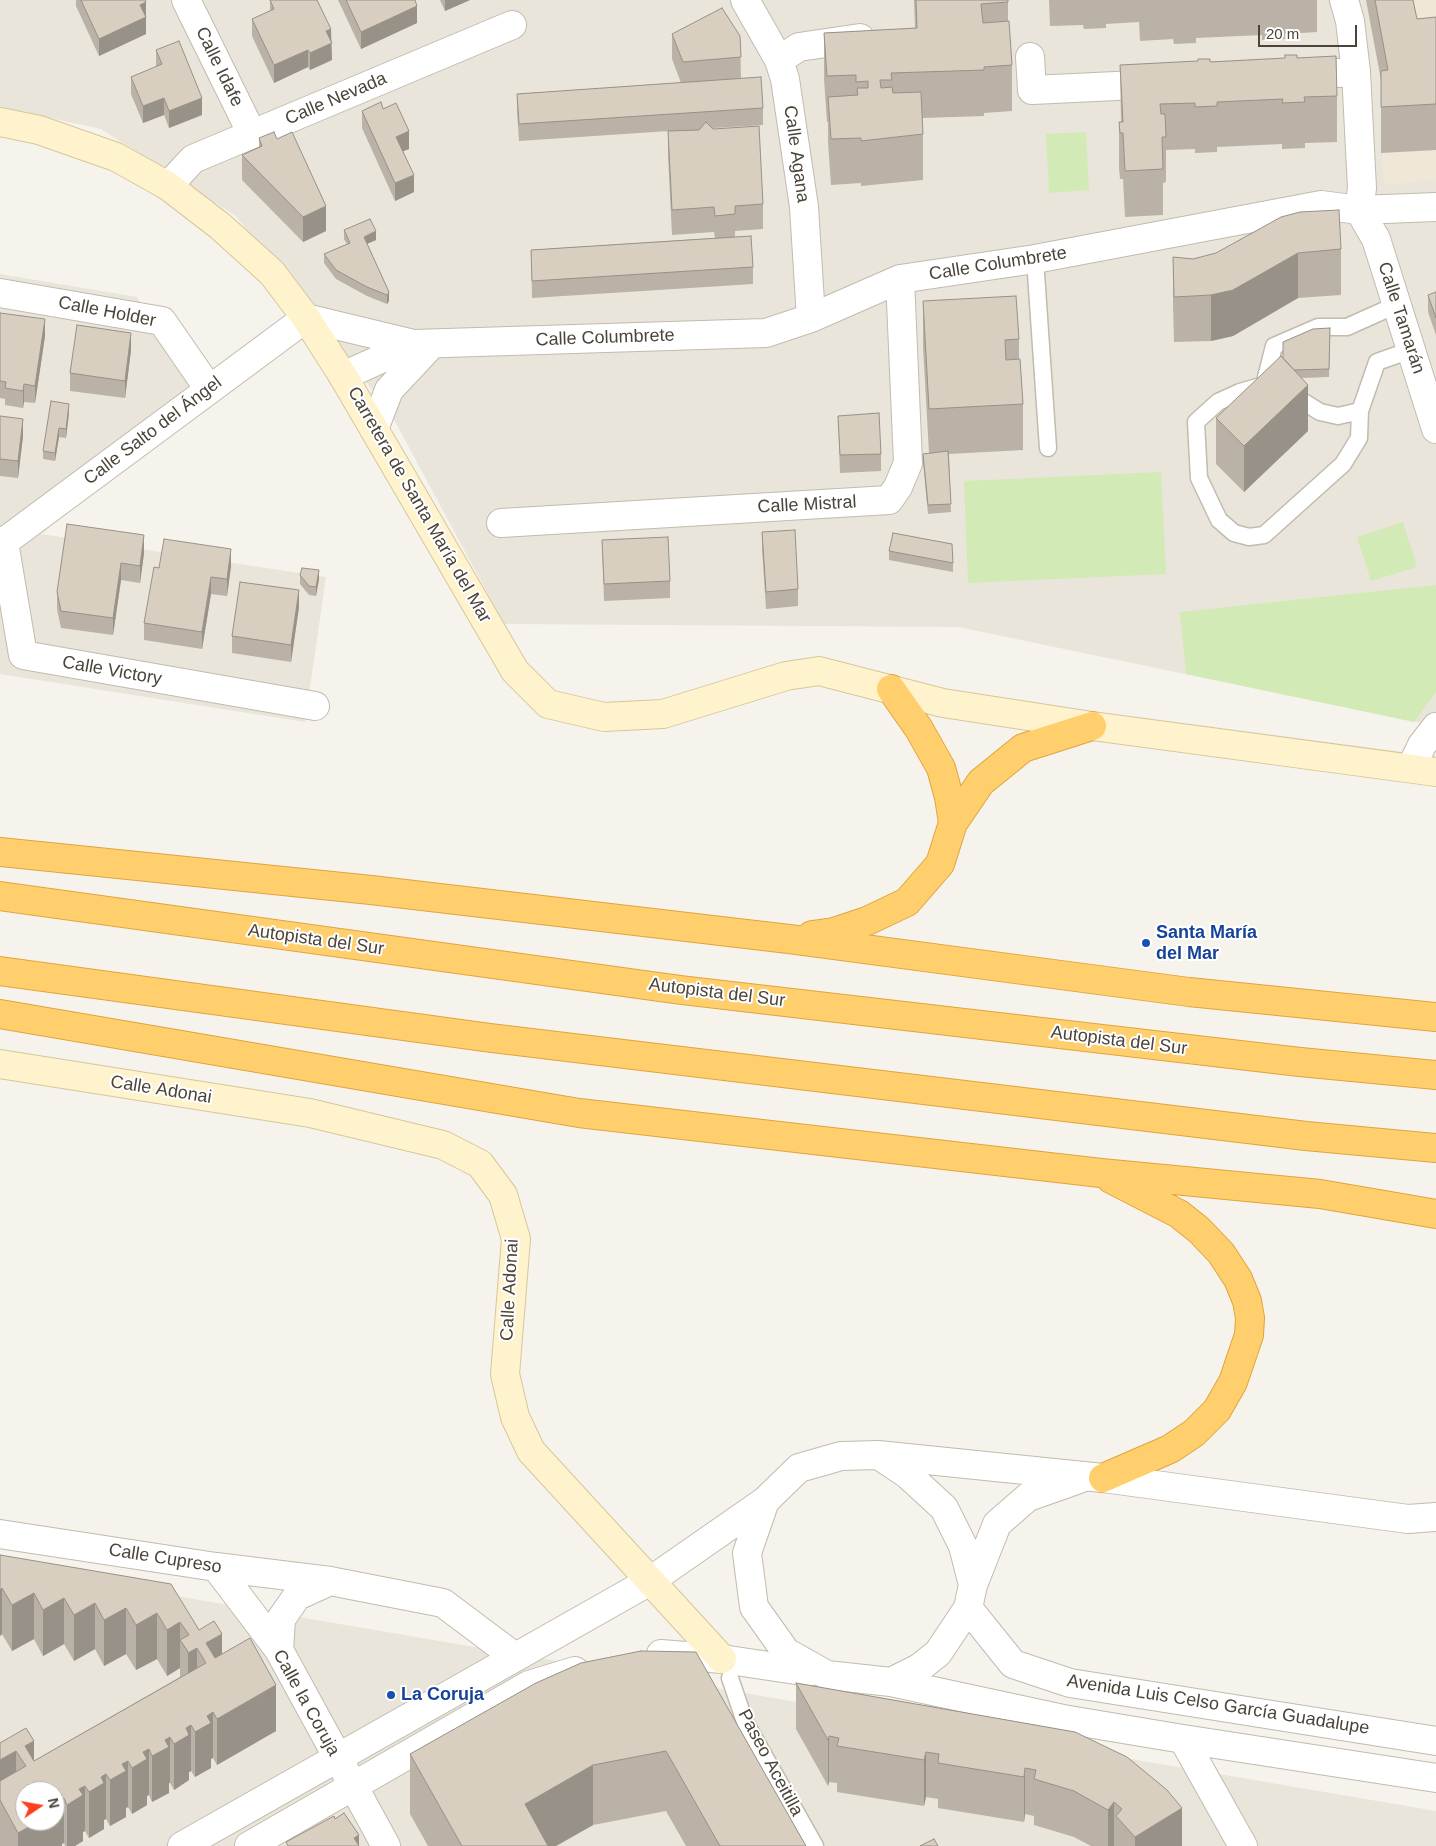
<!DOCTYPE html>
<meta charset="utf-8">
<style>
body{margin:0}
#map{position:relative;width:1436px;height:1846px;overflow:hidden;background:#f6f3ec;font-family:Arial,sans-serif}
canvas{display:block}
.north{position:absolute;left:15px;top:1781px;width:50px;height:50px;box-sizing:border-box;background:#fff;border:1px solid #b7b4b0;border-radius:50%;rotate:78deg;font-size:14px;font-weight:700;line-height:20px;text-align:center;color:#4b4439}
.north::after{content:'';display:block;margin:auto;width:18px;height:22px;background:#fc3f1d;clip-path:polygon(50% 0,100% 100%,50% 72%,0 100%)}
.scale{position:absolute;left:1258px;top:25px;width:99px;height:22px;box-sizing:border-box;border:2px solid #4b4439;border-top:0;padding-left:6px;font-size:15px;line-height:18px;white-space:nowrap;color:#4b4439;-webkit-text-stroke:4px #fff;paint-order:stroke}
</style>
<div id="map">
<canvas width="1436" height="1846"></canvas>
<div class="north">N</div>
<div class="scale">20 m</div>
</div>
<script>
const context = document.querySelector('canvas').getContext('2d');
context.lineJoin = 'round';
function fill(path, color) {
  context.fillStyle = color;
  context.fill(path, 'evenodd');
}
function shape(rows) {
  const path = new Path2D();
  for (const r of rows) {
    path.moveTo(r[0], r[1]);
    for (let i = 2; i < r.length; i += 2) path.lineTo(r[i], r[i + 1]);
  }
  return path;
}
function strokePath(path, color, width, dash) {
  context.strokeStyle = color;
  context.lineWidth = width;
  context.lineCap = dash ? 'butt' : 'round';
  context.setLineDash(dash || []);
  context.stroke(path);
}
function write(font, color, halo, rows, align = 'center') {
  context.font = font + ' Arial,sans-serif';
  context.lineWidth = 4;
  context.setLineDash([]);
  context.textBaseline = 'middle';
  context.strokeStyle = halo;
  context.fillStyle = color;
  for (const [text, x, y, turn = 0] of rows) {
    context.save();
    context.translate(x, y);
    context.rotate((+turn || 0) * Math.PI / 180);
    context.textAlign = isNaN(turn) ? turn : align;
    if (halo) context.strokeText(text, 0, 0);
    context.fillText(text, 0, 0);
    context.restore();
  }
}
const residential = shape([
 [0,0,1436,0,1436,726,958,627,504,624,391,414,236,216,101,129,0,107],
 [0,274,137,297,204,406,41,534,326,577,305,722,0,674],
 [0,1566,1436,1811,1436,1846,0,1846],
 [25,1791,55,1791,55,1821,25,1821]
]);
const education = shape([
 [1366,0,1436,0,1436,179,1384,185,1381,116,1388,116]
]);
const green = shape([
 [1086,132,1089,190,1049,193,1046,134],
 [1161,472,1166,574,968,583,964,481],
 [1403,522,1417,567,1371,581,1357,537],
 [1436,585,1436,692,1414,722,1186,674,1180,612]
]);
const lane = shape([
 [1035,259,1048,448],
 [1264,385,1274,346,1318,327,1347,327,1396,305],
 [1268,386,1264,385,1240,392,1218,402,1196,422,1199,478,1219,520,1234,533,1249,537,1264,535,1343,464,1359,438,1360,411,1377,362,1411,350],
 [1291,394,1320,412,1338,416,1360,411],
 [730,1678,745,1722,815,1846]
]);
const street = shape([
 [186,0,252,134],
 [745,0,779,60,785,79,804,207,811,318],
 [1344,0,1350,21,1356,72,1362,188,1359,210],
 [1030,57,1032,90,1158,84],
 [779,60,799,47,860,38],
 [1298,75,1356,72],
 [168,186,193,159,512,25],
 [1359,210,1376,239,1436,429],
 [0,293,162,321,209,389],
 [343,376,414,344],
 [374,429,389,390,432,344],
 [501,523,889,500,898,487,908,463,900,279],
 [0,541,4,542,306,318,414,344,766,333,811,318,900,279,1035,259,1321,205,1359,210,1436,207],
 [4,542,23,655,315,706],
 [1411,768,1422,745,1436,727],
 [880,1456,907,1474,944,1508,963,1546,973,1585],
 [1436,1517,1408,1519,1103,1478,878,1455,841,1456,799,1468,765,1501,747,1553,754,1607,786,1652,827,1675,891,1682,1063,1719,1183,1739,1436,1778],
 [0,1534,216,1567,330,1581],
 [216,1567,279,1650,386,1846],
 [968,1608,1013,1664,1070,1683,1436,1741],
 [279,1650,281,1619,297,1596,330,1581,443,1603,515,1657],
 [661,1654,722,1659,809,1672],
 [891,1682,919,1668,938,1653,968,1608,973,1585,997,1524,1028,1497,1079,1479],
 [1183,1739,1243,1846],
 [182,1846,650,1581,765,1501],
 [249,1846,529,1685,575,1671]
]);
const secondary = shape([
 [0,122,39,130,116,157,168,186,220,226,272,273,306,318,343,376,515,671,548,704,604,717,663,714,786,676,819,671,943,703,1092,726,1436,772],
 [0,1064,310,1113,443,1145,480,1164,503,1195,516,1239,505,1374,515,1417,531,1451,722,1659]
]);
const highway = shape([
 [891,689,919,729,941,768,949,797,953,823],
 [0,852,371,890,789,939,1189,992,1436,1017],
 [0,896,681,990,1300,1062,1436,1075],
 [812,935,834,932,867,921,907,902,940,864,953,823,981,782,1023,748,1092,726],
 [0,971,491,1038,1306,1136,1436,1148],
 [0,1014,579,1113,1101,1173,1320,1194,1436,1214],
 [1103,1478,1170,1449,1194,1433,1217,1410,1233,1382,1249,1335,1250,1318,1247,1301,1238,1279,1221,1253,1199,1230,1179,1214,1111,1179]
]);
const wall = shape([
 [76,0,145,0,146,2,146,34,99,56,76,6],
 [270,0,331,42,332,60,310,70,308,67,274,83,252,36,252,19,270,11],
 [338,0,415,0,417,23,361,49],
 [440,0,470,0,445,11],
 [914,0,1008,0,1008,21,1012,65,1012,111,984,113,984,116,922,118,923,134,923,180,861,186,861,183,831,185,828,142,828,122,827,122,824,79,824,33,915,28],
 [1049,0,1317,0,1317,32,1285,34,1285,39,1262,40,1262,35,1196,38,1196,43,1174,44,1173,39,1140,41,1139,22,1106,24,1106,28,1084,29,1083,25,1050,26],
 [1366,0,1413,0,1417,19,1436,17,1436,150,1381,153,1381,80],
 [672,34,740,36,741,79,763,108,763,125,713,128,763,204,763,229,735,231,735,237,753,267,753,284,532,298,531,250,715,238,714,232,672,235,668,156,668,131,699,129,519,141,517,111,517,94,681,83,672,59],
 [156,50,202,115,169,128,164,115,143,123,131,94,131,77,156,67],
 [1297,58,1337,96,1337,142,1305,143,1305,148,1282,149,1282,144,1217,147,1217,152,1195,153,1195,149,1166,150,1166,182,1163,183,1163,215,1125,217,1123,179,1120,179,1119,168,1119,122,1121,122,1120,65,1210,62],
 [383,109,409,149,403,151,414,192,395,201,362,128,362,111],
 [259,138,277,139,326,231,303,242,242,180,242,155,259,147],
 [344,230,376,240,367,244,389,292,389,301,387,304,367,296,336,279,324,263,324,254,347,244,344,239],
 [1341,249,1341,295,1298,298,1233,336,1211,341,1174,342,1173,303,1173,257,1193,259],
 [1436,292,1436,335,1428,312,1428,295],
 [923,301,1019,339,1019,359,1023,404,1023,450,949,454,951,512,928,514,923,462,923,454,929,453,923,347],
 [0,313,45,336,35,403,24,402,23,408,5,405,5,399,0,398],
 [1330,328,1329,377,1302,378,1308,431,1244,492,1216,464,1216,418],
 [131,350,125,398,70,391,70,373],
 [69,413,66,438,59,437,55,461,43,459,43,451],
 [0,416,23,436,18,478,0,476],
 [838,416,881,454,881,471,840,473],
 [762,532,798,589,798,606,766,609,762,549],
 [602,540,670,581,670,598,604,601],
 [889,551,953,563,953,572,889,560],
 [144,553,140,583,121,580,113,635,61,628,57,609,57,592],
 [231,566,227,596,211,594,202,649,144,640,144,623,159,568],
 [300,575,319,579,316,596,309,595,300,584],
 [299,607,291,662,232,653,232,636],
 [0,1555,199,1630,222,1654,276,1731,217,1765,213,1758,211,1759,211,1768,195,1777,191,1771,189,1772,189,1780,174,1790,170,1783,169,1783,169,1793,152,1802,149,1795,147,1796,147,1805,132,1814,128,1807,126,1808,126,1817,110,1826,106,1819,104,1820,104,1829,89,1838,85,1831,83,1832,83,1841,75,1846,65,1846,64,1843,62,1844,62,1846,0,1846,0,1743,34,1761,180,1677,180,1668,167,1676,157,1659,136,1670,126,1654,104,1666,95,1649,74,1661,64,1644,43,1656,34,1639,12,1651,2,1634,0,1636],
 [581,1663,806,1846,686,1846,666,1811,593,1825,556,1846,428,1846,410,1814,410,1754],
 [796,1683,1075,1732,1182,1846,1091,1846,1074,1837,1034,1825,1034,1816,1025,1814,1024,1822,938,1808,938,1799,926,1797,924,1806,837,1792,837,1783,829,1782,828,1786,796,1729]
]);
const shadedWall = shape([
 [445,0,470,0,445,11],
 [146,2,146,34,99,56,99,39,140,5],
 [417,6,417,23,361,49,361,32],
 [331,29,332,60,310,70,310,53,326,31],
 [308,50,308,67,274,83,274,65],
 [164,98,164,115,143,123,143,106],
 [202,98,202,115,169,128,169,111],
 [409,131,409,149,396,154,396,137],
 [414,175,414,192,395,201,395,183],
 [326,206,326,231,303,242,303,217],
 [376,231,376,240,364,245,364,237],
 [1298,253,1298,298,1233,336,1211,341,1211,295],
 [389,292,389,301,387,304,387,295],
 [45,319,45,336,35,403,35,386],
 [131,333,131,350,125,398,125,381],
 [24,384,24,402,23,408,23,391],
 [1308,385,1308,431,1244,492,1244,446],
 [69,404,69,413,66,438,66,429],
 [23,419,23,436,18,478,18,461],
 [59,428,59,437,55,461,55,453],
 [144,535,144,553,140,583,140,566],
 [231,549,231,566,227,596,227,579],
 [121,563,121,580,113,635,113,618],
 [319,570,319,579,316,596,316,587],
 [211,577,211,594,202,649,202,632],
 [299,590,299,607,291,662,291,645],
 [2,1588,2,1634,0,1636,0,1590],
 [34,1593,34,1639,12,1651,12,1605],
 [64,1598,64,1644,43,1656,43,1610],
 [95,1603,95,1649,74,1661,74,1615],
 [126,1608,126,1654,104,1666,104,1620],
 [157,1613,157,1659,136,1670,136,1625],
 [180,1622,180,1668,167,1676,167,1630],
 [222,1634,222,1679,206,1643],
 [197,1648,197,1693,188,1698,188,1653],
 [276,1685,276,1731,217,1765,217,1719],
 [213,1712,213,1758,211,1759,211,1768,195,1777,195,1732,207,1716],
 [191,1725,191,1771,189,1772,189,1780,174,1790,174,1744,186,1728],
 [829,1736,829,1782,828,1786,828,1740],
 [170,1737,170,1783,169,1783,169,1793,152,1802,152,1756,165,1740],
 [34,1741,34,1787,25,1746],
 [149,1749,149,1795,147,1796,147,1805,132,1814,132,1768,143,1752],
 [16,1751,16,1797,0,1800,0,1760],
 [926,1752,926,1797,924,1806,924,1760],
 [128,1761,128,1807,126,1808,126,1817,110,1826,110,1780,122,1764],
 [593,1765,593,1825,556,1846,525,1846,525,1804],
 [1025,1768,1025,1814,1024,1822,1024,1777],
 [106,1774,106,1819,104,1820,104,1829,89,1838,89,1792,101,1777],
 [85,1786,85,1831,83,1832,83,1841,75,1846,67,1846,67,1805,79,1789],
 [64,1798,64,1843,62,1844,62,1846,18,1846,18,1833,39,1821,55,1821,55,1812,58,1801],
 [1114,1802,1114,1846,1108,1846,1108,1810],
 [1182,1808,1182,1846,1135,1846,1135,1837],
 [359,1835,359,1846,354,1846,354,1838]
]);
const building = shape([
 [81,0,145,0,146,2,140,5,146,17,99,39,81,0],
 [270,0,317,0,331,29,326,31,332,43,310,53,308,50,274,65,252,19,274,9,270,0],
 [346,0,415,0,417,6,361,32,346,0],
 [916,0,1008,0,1008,2,981,4,983,23,1009,21,1012,65,984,67,984,70,891,73,892,80,880,80,881,88,892,87,893,93,921,92,923,134,861,141,861,138,831,139,828,97,858,95,857,88,868,88,868,81,856,82,856,75,827,76,824,33,917,28,916,0],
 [1375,0,1413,0,1417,19,1436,17,1436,104,1381,107,1381,71,1388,70,1375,0],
 [722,8,740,36,741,57,683,62,672,34,722,8],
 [179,41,202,98,169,111,164,98,143,106,131,77,162,64,156,50,179,41],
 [1285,55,1297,55,1297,58,1336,56,1337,96,1304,97,1305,102,1282,103,1283,99,1217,102,1217,106,1195,107,1195,103,1160,104,1161,114,1165,114,1166,137,1162,137,1163,169,1125,171,1123,133,1120,133,1119,122,1123,122,1120,65,1198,61,1198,59,1210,59,1210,62,1285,58,1285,55],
 [761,77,763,108,519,124,517,94,761,77],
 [381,102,383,109,396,103,409,131,396,137,414,175,395,183,362,111,381,102],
 [706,122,713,129,759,126,763,204,735,206,735,214,715,216,714,207,672,210,668,131,699,130,706,122],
 [274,132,277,139,292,132,326,206,303,217,242,155,262,146,259,138,274,132],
 [1339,210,1341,249,1298,253,1233,290,1211,295,1174,297,1173,257,1193,259,1216,253,1281,217,1300,212,1339,210],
 [370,219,376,231,364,237,389,292,387,295,367,287,336,270,324,254,350,243,344,230,370,219],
 [751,236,753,267,532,281,531,250,751,236],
 [1436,292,1436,318,1428,295,1436,292],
 [1016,296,1019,339,1005,340,1006,360,1020,359,1023,404,929,409,923,301,1016,296],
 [0,313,45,319,35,386,24,384,23,391,5,388,6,382,0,381,0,313],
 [77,325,131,333,125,381,70,373,77,325],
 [1330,328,1329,369,1294,370,1283,358,1283,342,1313,329,1330,328],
 [1281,356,1308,385,1244,446,1216,418,1281,356],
 [51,401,69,404,66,429,59,428,55,453,43,451,51,401],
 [879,413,881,454,840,455,838,416,879,413],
 [0,416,23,419,18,461,0,459,0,416],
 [948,451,951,504,928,505,923,454,948,451],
 [67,524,144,535,140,566,121,563,113,618,61,611,57,592,67,524],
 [795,530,798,589,766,592,762,532,795,530],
 [893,533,952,544,953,563,889,551,893,533],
 [668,537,670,581,604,584,602,540,668,537],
 [164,539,231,549,227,579,211,577,202,632,144,623,154,567,159,568,164,539],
 [302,568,319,570,316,587,309,586,300,575,302,568],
 [240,582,299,590,291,645,232,636,240,582],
 [0,1555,171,1584,199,1630,214,1621,216,1624,222,1634,206,1643,215,1658,250,1638,276,1685,217,1719,213,1712,207,1716,211,1723,195,1732,191,1725,186,1728,189,1735,174,1744,170,1737,165,1740,169,1747,152,1756,149,1749,143,1752,147,1759,132,1768,128,1761,122,1764,126,1771,110,1780,106,1774,101,1777,104,1783,89,1792,85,1786,79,1789,83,1795,67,1805,64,1798,58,1801,62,1808,55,1812,55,1791,25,1791,25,1821,39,1821,18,1833,0,1800,0,1781,26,1766,16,1751,0,1760,0,1743,26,1728,34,1741,25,1746,34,1761,206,1663,197,1648,188,1653,187,1650,180,1640,189,1635,180,1622,167,1630,157,1613,136,1625,126,1608,104,1620,95,1603,74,1615,64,1598,43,1610,34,1593,12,1605,2,1588,0,1590,0,1555],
 [641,1651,696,1652,806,1846,720,1846,666,1751,593,1765,525,1804,548,1846,462,1846,410,1754,536,1683,581,1663,641,1651],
 [796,1683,1075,1732,1127,1757,1167,1790,1182,1808,1135,1837,1116,1816,1122,1809,1114,1802,1108,1810,1074,1791,1034,1779,1036,1770,1025,1768,1024,1777,938,1763,939,1754,926,1752,924,1760,837,1746,839,1738,829,1736,828,1740,796,1683],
 [344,1813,359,1835,354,1838,359,1846,288,1846,286,1842,334,1816,335,1819,344,1813],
 [934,1839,938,1846,920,1846,934,1839]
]);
const markers = [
 [1146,943,5,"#1a4fb4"],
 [391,1695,5,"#1a4fb4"]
];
const streetNames = [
 ["Calle Idafe",219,67,64],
 ["Calle Nevada",336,99,-23],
 ["Calle Agana",796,154,82],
 ["Calle Columbrete",998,264,-9],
 ["Calle Holder",107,312,11],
 ["Calle Tamarán",1401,318,72],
 ["Calle Columbrete",605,338,-2],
 ["Calle Salto del Ángel",153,431,-37],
 ["Carretera de Santa María del Mar",419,505,60],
 ["Calle Mistral",807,505,-3],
 ["Calle Victory",112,671,10],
 ["Autopista del Sur",316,940,8],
 ["Autopista del Sur",717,993,7],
 ["Autopista del Sur",1119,1041,7],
 ["Calle Adonai",161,1090,9],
 ["Calle Adonai",510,1290,-87],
 ["Calle Cupreso",165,1559,9],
 ["Calle la Coruja",306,1703,61],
 ["Avenida Luis Celso García Guadalupe",1218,1705,9],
 ["Paseo Aceitilla",770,1763,62]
];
const transitNames = [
 ["Santa María",1156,933],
 ["del Mar",1156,954],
 ["La Coruja",401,1695]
];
fill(residential, '#eae5da');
fill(education, '#efe8d6');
fill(green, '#d2eab5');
strokePath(lane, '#c2bbae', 19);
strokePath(street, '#c2bbae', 30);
strokePath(secondary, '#d6c79b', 30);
strokePath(highway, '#e0a43c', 30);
strokePath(lane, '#fff', 16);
strokePath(street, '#fff', 28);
strokePath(secondary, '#fff3cd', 28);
strokePath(highway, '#ffcf6e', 28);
fill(wall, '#bab2a6');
fill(shadedWall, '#979187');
fill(building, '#d8cfc1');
strokePath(building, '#979187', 1);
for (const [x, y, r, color] of markers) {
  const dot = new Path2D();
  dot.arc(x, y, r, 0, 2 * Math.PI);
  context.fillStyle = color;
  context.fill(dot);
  strokePath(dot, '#fff', 2);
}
write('18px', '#4b4439', '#fff', streetNames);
write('bold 18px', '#164399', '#fff', transitNames, 'left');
</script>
